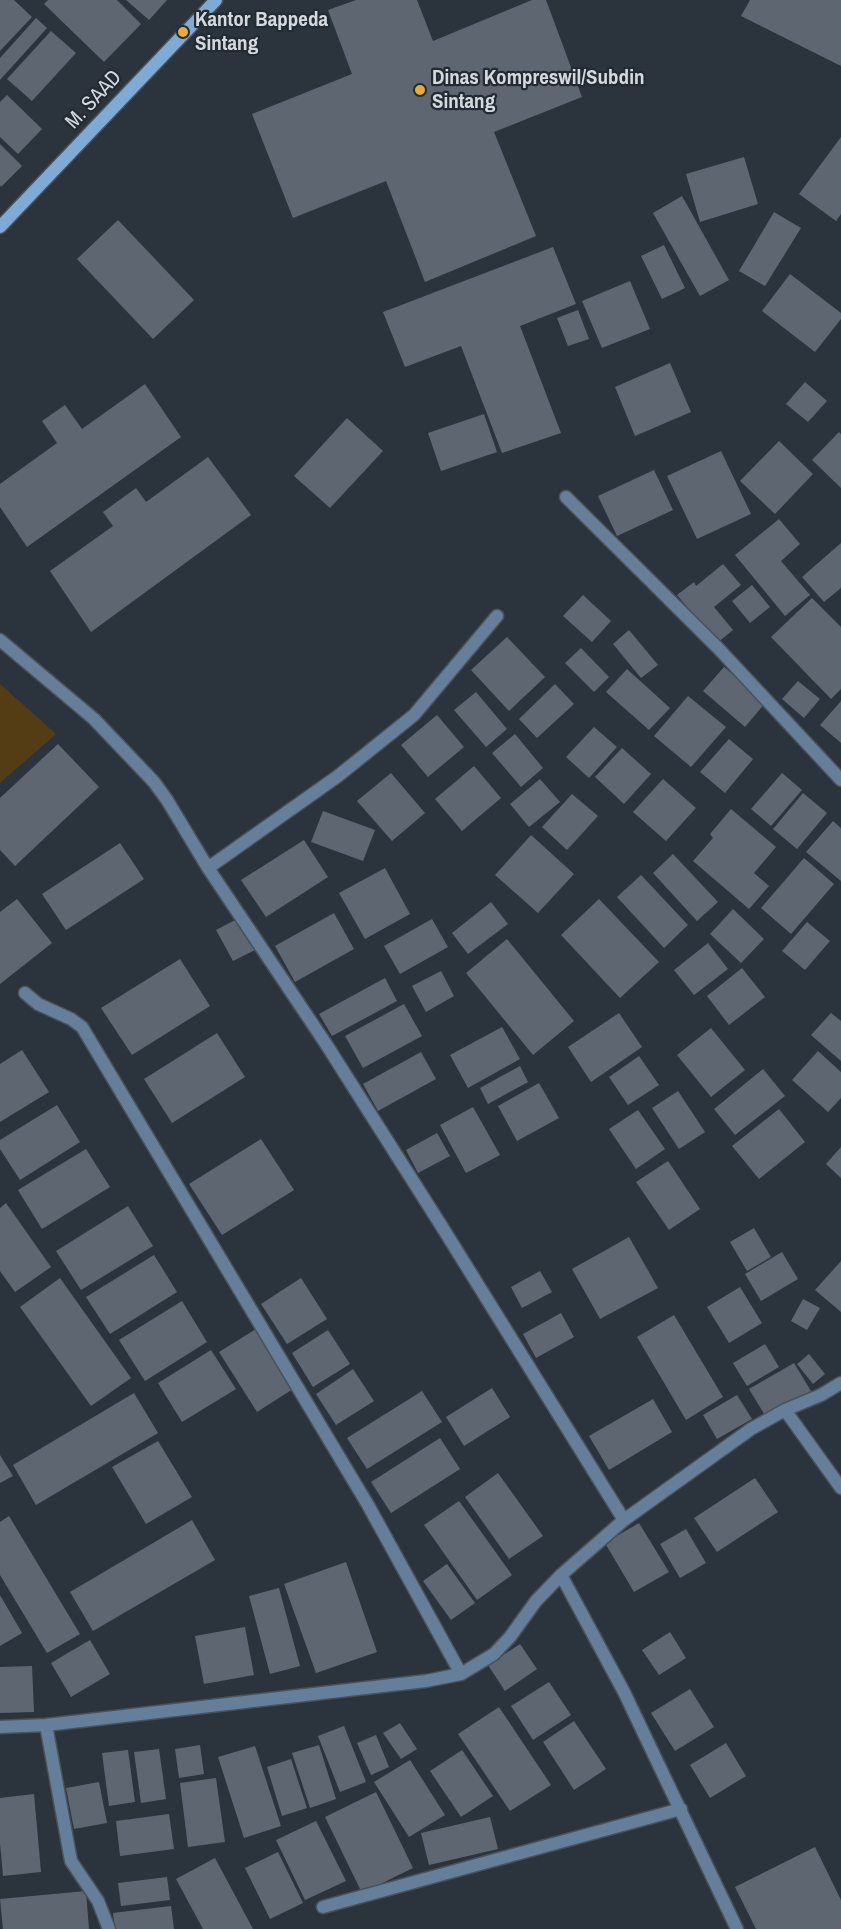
<!DOCTYPE html>
<style>
body{margin:0}
canvas{display:block;background:#2b343d}
</style>
<canvas width="841" height="1929"></canvas>
<script>
const context = document.querySelector('canvas').getContext('2d');
context.lineJoin = 'round';
function fill(path, color) {
  context.fillStyle = color;
  context.fill(path, 'evenodd');
}
function shape(rows) {
  const path = new Path2D();
  for (const r of rows) {
    path.moveTo(r[0], r[1]);
    for (let i = 2; i < r.length; i += 2) path.lineTo(r[i], r[i + 1]);
  }
  return path;
}
function strokePath(path, color, width, dash) {
  context.strokeStyle = color;
  context.lineWidth = width;
  context.lineCap = dash ? 'butt' : 'round';
  context.setLineDash(dash || []);
  context.stroke(path);
}
function write(font, color, halo, rows, align = 'center') {
  context.font = font + ' "Archivo Narrow",sans-serif';
  context.lineWidth = 4.5;
  context.setLineDash([]);
  context.textBaseline = 'middle';
  context.strokeStyle = halo;
  context.fillStyle = color;
  for (const [text, x, y, turn = 0] of rows) {
    context.save();
    context.translate(x, y);
    context.rotate((+turn || 0) * Math.PI / 180);
    context.textAlign = isNaN(turn) ? turn : align;
    if (halo) context.strokeText(text, 0, 0);
    context.fillText(text, 0, 0);
    context.restore();
  }
}
const green = shape([
 [0,684,56,734,0,783]
]);
const building = shape([
 [0,0,14,0,32,17,0,51],
 [48,0,117,0,141,24,104,62,44,4],
 [126,0,167,0,149,20],
 [356,0,417,0,433,41,532,0,546,0,582,97,494,132,536,236,425,282,386,181,293,218,252,114,352,74,328,10],
 [750,0,841,0,841,66,741,16],
 [36,18,47,28,0,80,0,58],
 [51,31,76,53,32,101,7,79],
 [7,95,42,129,18,154,0,137,0,102],
 [841,137,841,214,836,221,799,194],
 [0,144,22,166,1,187,0,185],
 [744,157,758,204,700,222,686,174],
 [682,196,729,280,700,296,653,213],
 [774,212,801,228,765,286,739,271],
 [118,220,194,300,153,339,77,259],
 [664,245,685,288,662,299,641,256],
 [553,247,576,304,520,326,561,433,502,453,461,346,405,367,383,312],
 [790,274,841,313,841,319,815,352,762,311],
 [630,281,650,329,602,348,582,301],
 [578,310,589,339,568,346,557,318],
 [670,363,691,412,635,436,615,387],
 [805,382,827,401,808,422,786,404],
 [145,384,181,437,27,547,0,507,0,484,57,443,42,421,65,405,82,429],
 [484,414,497,452,441,471,428,433],
 [347,418,383,451,330,508,294,476],
 [839,432,841,434,841,488,812,460],
 [779,441,813,474,775,514,740,481],
 [721,451,751,514,697,539,667,476],
 [208,457,251,515,91,632,50,571,113,526,103,512,136,488,146,502],
 [654,470,673,510,617,536,598,496],
 [779,519,800,544,781,561,810,595,785,616,735,555],
 [841,543,841,588,824,602,802,577],
 [723,564,741,585,714,607,733,630,717,643,677,595,694,582,696,586],
 [752,585,770,607,750,623,732,601],
 [583,595,611,621,592,642,563,616],
 [812,598,841,627,841,689,831,699,771,637],
 [629,630,658,665,641,678,613,644],
 [507,637,545,677,509,711,471,670],
 [581,648,609,677,594,692,565,663],
 [724,667,766,702,745,727,703,691],
 [627,669,670,708,649,730,606,692],
 [798,681,820,699,804,718,782,699],
 [555,684,574,704,537,738,519,719],
 [476,692,507,729,486,747,454,710],
 [688,696,726,727,691,767,654,736],
 [841,701,841,743,820,725],
 [437,715,464,747,428,777,401,745],
 [594,727,617,747,589,778,566,757],
 [515,734,543,768,521,787,492,753],
 [729,739,753,759,725,793,700,772],
 [58,744,99,787,15,866,0,850,0,798],
 [622,748,651,774,624,804,595,777],
 [474,766,501,798,462,831,435,799],
 [391,773,425,813,392,841,357,801],
 [782,773,802,790,771,826,751,809],
 [540,779,560,802,529,827,510,804],
 [663,779,696,808,666,841,633,812],
 [803,793,827,813,797,849,773,829],
 [572,794,598,816,567,850,542,827],
 [731,809,776,847,754,873,769,886,749,909,693,861,713,838,710,834],
 [323,811,375,830,363,861,311,842],
 [833,821,841,828,841,881,806,852],
 [531,835,574,874,538,913,495,875],
 [304,840,328,877,266,917,241,880],
 [120,843,144,879,66,930,42,894],
 [673,854,718,902,697,921,653,873],
 [804,858,834,884,791,934,761,908],
 [385,868,410,914,365,939,339,893],
 [641,875,688,925,664,948,617,897],
 [17,899,52,943,0,984,0,912],
 [599,899,659,962,620,998,561,935],
 [491,902,508,924,468,954,452,933],
 [733,909,764,939,741,963,710,934],
 [334,913,354,949,295,982,275,946],
 [239,918,255,950,233,961,216,930],
 [432,919,448,947,400,974,384,946],
 [807,922,830,941,805,970,782,951],
 [507,939,574,1021,533,1055,466,973],
 [708,943,728,969,694,995,674,970],
 [180,959,210,1006,132,1055,101,1008],
 [742,968,765,997,729,1025,707,996],
 [441,971,454,996,426,1012,412,986],
 [385,978,397,1001,332,1036,319,1014],
 [404,1004,422,1036,363,1068,345,1036],
 [619,1013,642,1047,591,1082,568,1047],
 [831,1013,841,1021,841,1061,811,1035],
 [502,1027,520,1059,468,1088,450,1055],
 [711,1028,745,1070,711,1097,677,1055],
 [217,1033,245,1077,172,1123,144,1079],
 [22,1050,49,1092,0,1122,0,1064],
 [818,1051,841,1072,841,1098,828,1112,792,1080],
 [421,1052,436,1079,378,1111,363,1084],
 [639,1056,659,1085,628,1105,609,1077],
 [520,1066,528,1082,488,1104,480,1088],
 [763,1069,785,1096,735,1135,714,1109],
 [539,1083,559,1118,517,1141,498,1106],
 [678,1091,705,1132,679,1149,652,1108],
 [57,1105,80,1142,20,1180,0,1149,0,1140],
 [473,1107,500,1155,466,1173,440,1125],
 [779,1109,805,1142,759,1179,732,1146],
 [638,1110,665,1149,636,1169,609,1129],
 [437,1133,450,1156,418,1173,406,1150],
 [261,1139,294,1190,222,1235,189,1184],
 [841,1147,841,1178,826,1164],
 [86,1149,110,1187,42,1229,18,1190],
 [668,1161,700,1209,669,1230,636,1182],
 [6,1203,51,1267,15,1292,0,1271,0,1208],
 [128,1206,153,1246,81,1290,56,1251],
 [754,1228,771,1257,747,1271,730,1242],
 [629,1237,658,1288,600,1319,572,1269],
 [782,1252,798,1279,761,1301,745,1274],
 [154,1255,177,1292,110,1334,86,1297],
 [841,1261,841,1312,815,1290],
 [540,1271,552,1292,522,1308,511,1287],
 [60,1278,131,1378,91,1406,20,1307],
 [301,1278,327,1319,287,1344,261,1304],
 [740,1287,762,1323,729,1343,707,1307],
 [803,1299,820,1308,807,1330,791,1321],
 [182,1301,207,1342,145,1381,119,1340],
 [561,1313,574,1337,536,1358,523,1334],
 [674,1315,723,1397,686,1420,637,1337],
 [256,1329,293,1389,257,1412,219,1352],
 [328,1330,350,1364,313,1387,292,1353],
 [765,1344,779,1367,747,1386,733,1363],
 [211,1350,236,1389,182,1422,158,1383],
 [809,1354,825,1374,813,1384,797,1364],
 [794,1363,811,1391,766,1417,749,1389],
 [353,1369,374,1401,336,1425,316,1394],
 [492,1388,510,1417,464,1446,446,1417],
 [422,1391,442,1422,367,1469,347,1438],
 [134,1393,158,1433,36,1505,13,1465],
 [737,1395,752,1419,717,1439,703,1415],
 [653,1399,672,1432,609,1470,589,1436],
 [440,1438,460,1469,391,1513,371,1482],
 [158,1441,192,1497,146,1524,112,1467],
 [0,1455,13,1476,0,1483],
 [498,1473,543,1536,509,1559,465,1497],
 [755,1478,778,1512,717,1552,694,1518],
 [459,1501,512,1575,477,1600,424,1525],
 [9,1516,80,1634,47,1653,0,1575,0,1522],
 [192,1520,215,1560,93,1631,70,1592],
 [639,1523,669,1572,634,1592,605,1543],
 [686,1529,706,1563,680,1578,660,1544],
 [346,1562,377,1652,316,1673,284,1584],
 [447,1564,475,1603,451,1620,423,1581],
 [279,1588,300,1666,270,1674,249,1596],
 [0,1595,22,1633,0,1646],
 [245,1627,254,1675,204,1684,195,1636],
 [670,1632,686,1658,659,1675,642,1650],
 [90,1640,110,1674,71,1697,51,1663],
 [520,1644,537,1669,505,1691,488,1665],
 [32,1666,34,1712,0,1713,0,1667],
 [549,1682,571,1715,533,1740,511,1706],
 [690,1689,714,1727,675,1751,651,1713],
 [499,1707,551,1785,510,1811,458,1734],
 [574,1721,606,1769,574,1790,543,1742],
 [400,1723,417,1749,401,1759,383,1733],
 [344,1726,366,1782,340,1792,318,1736],
 [376,1735,389,1767,371,1775,357,1743],
 [726,1743,746,1776,710,1798,690,1765],
 [200,1745,204,1774,179,1778,175,1749],
 [319,1745,336,1799,310,1808,292,1753],
 [255,1746,281,1826,244,1838,218,1757],
 [159,1749,166,1799,141,1803,134,1752],
 [128,1750,135,1802,109,1806,102,1753],
 [462,1750,493,1796,461,1817,430,1771],
 [291,1759,307,1808,282,1816,267,1767],
 [410,1760,445,1815,409,1837,374,1782],
 [216,1778,225,1842,188,1847,180,1783],
 [99,1782,107,1823,74,1829,66,1788],
 [376,1792,413,1868,362,1893,325,1817],
 [34,1794,41,1872,3,1876,0,1843,0,1798],
 [169,1814,174,1849,120,1856,116,1821],
 [490,1817,498,1849,429,1865,421,1833],
 [316,1821,346,1881,305,1900,276,1840],
 [815,1847,841,1900,841,1929,756,1929,735,1887],
 [278,1852,303,1903,270,1919,245,1868],
 [215,1858,253,1929,203,1929,176,1879],
 [167,1877,170,1900,121,1906,118,1883],
 [86,1891,89,1929,3,1929,0,1899],
 [171,1906,174,1929,115,1929,113,1913]
]);
const street = shape([
 [566,497,718,648,841,780],
 [0,640,94,719,154,782,167,800,208,868,326,1044,444,1230,624,1520],
 [208,868,338,776,414,715,497,616],
 [25,993,38,1004,71,1019,82,1027,368,1505,461,1674],
 [785,1410,841,1488],
 [561,1575,624,1692,737,1929],
 [46,1725,71,1861,98,1901,109,1929],
 [0,1727,46,1725,426,1681,461,1674,494,1654,510,1637,536,1601,561,1575,624,1520,751,1429,785,1410,821,1395,841,1383],
 [323,1907,681,1809]
]);
const secondary = shape([
 [0,227,216,0]
]);
const markers = [
 [183,32,6,"#eaaa38"],
 [420,90,6,"#eaaa38"]
];
const poiNames = [
 ["Kantor Bappeda",195,20],
 ["Sintang",195,44],
 ["Dinas Kompreswil/Subdin",432,78],
 ["Sintang",432,102]
];
const streetNames = [
 ["M. SAAD",94,100,-47]
];
fill(green, '#543d15');
fill(building, '#5d6671');
strokePath(street, '#49525a', 15);
strokePath(secondary, '#49525a', 15);
strokePath(street, '#657f9b', 12);
strokePath(secondary, '#80aad6', 12);
for (const [x, y, r, color] of markers) {
  const dot = new Path2D();
  dot.arc(x, y, r, 0, 2 * Math.PI);
  context.fillStyle = color;
  context.fill(dot);
  strokePath(dot, '#222a32', 2);
}
write('bold 21px', '#d4d9df', '#222a32', poiNames, 'left');
write('21px', '#d4d9df', '#222a32', streetNames);
</script>
